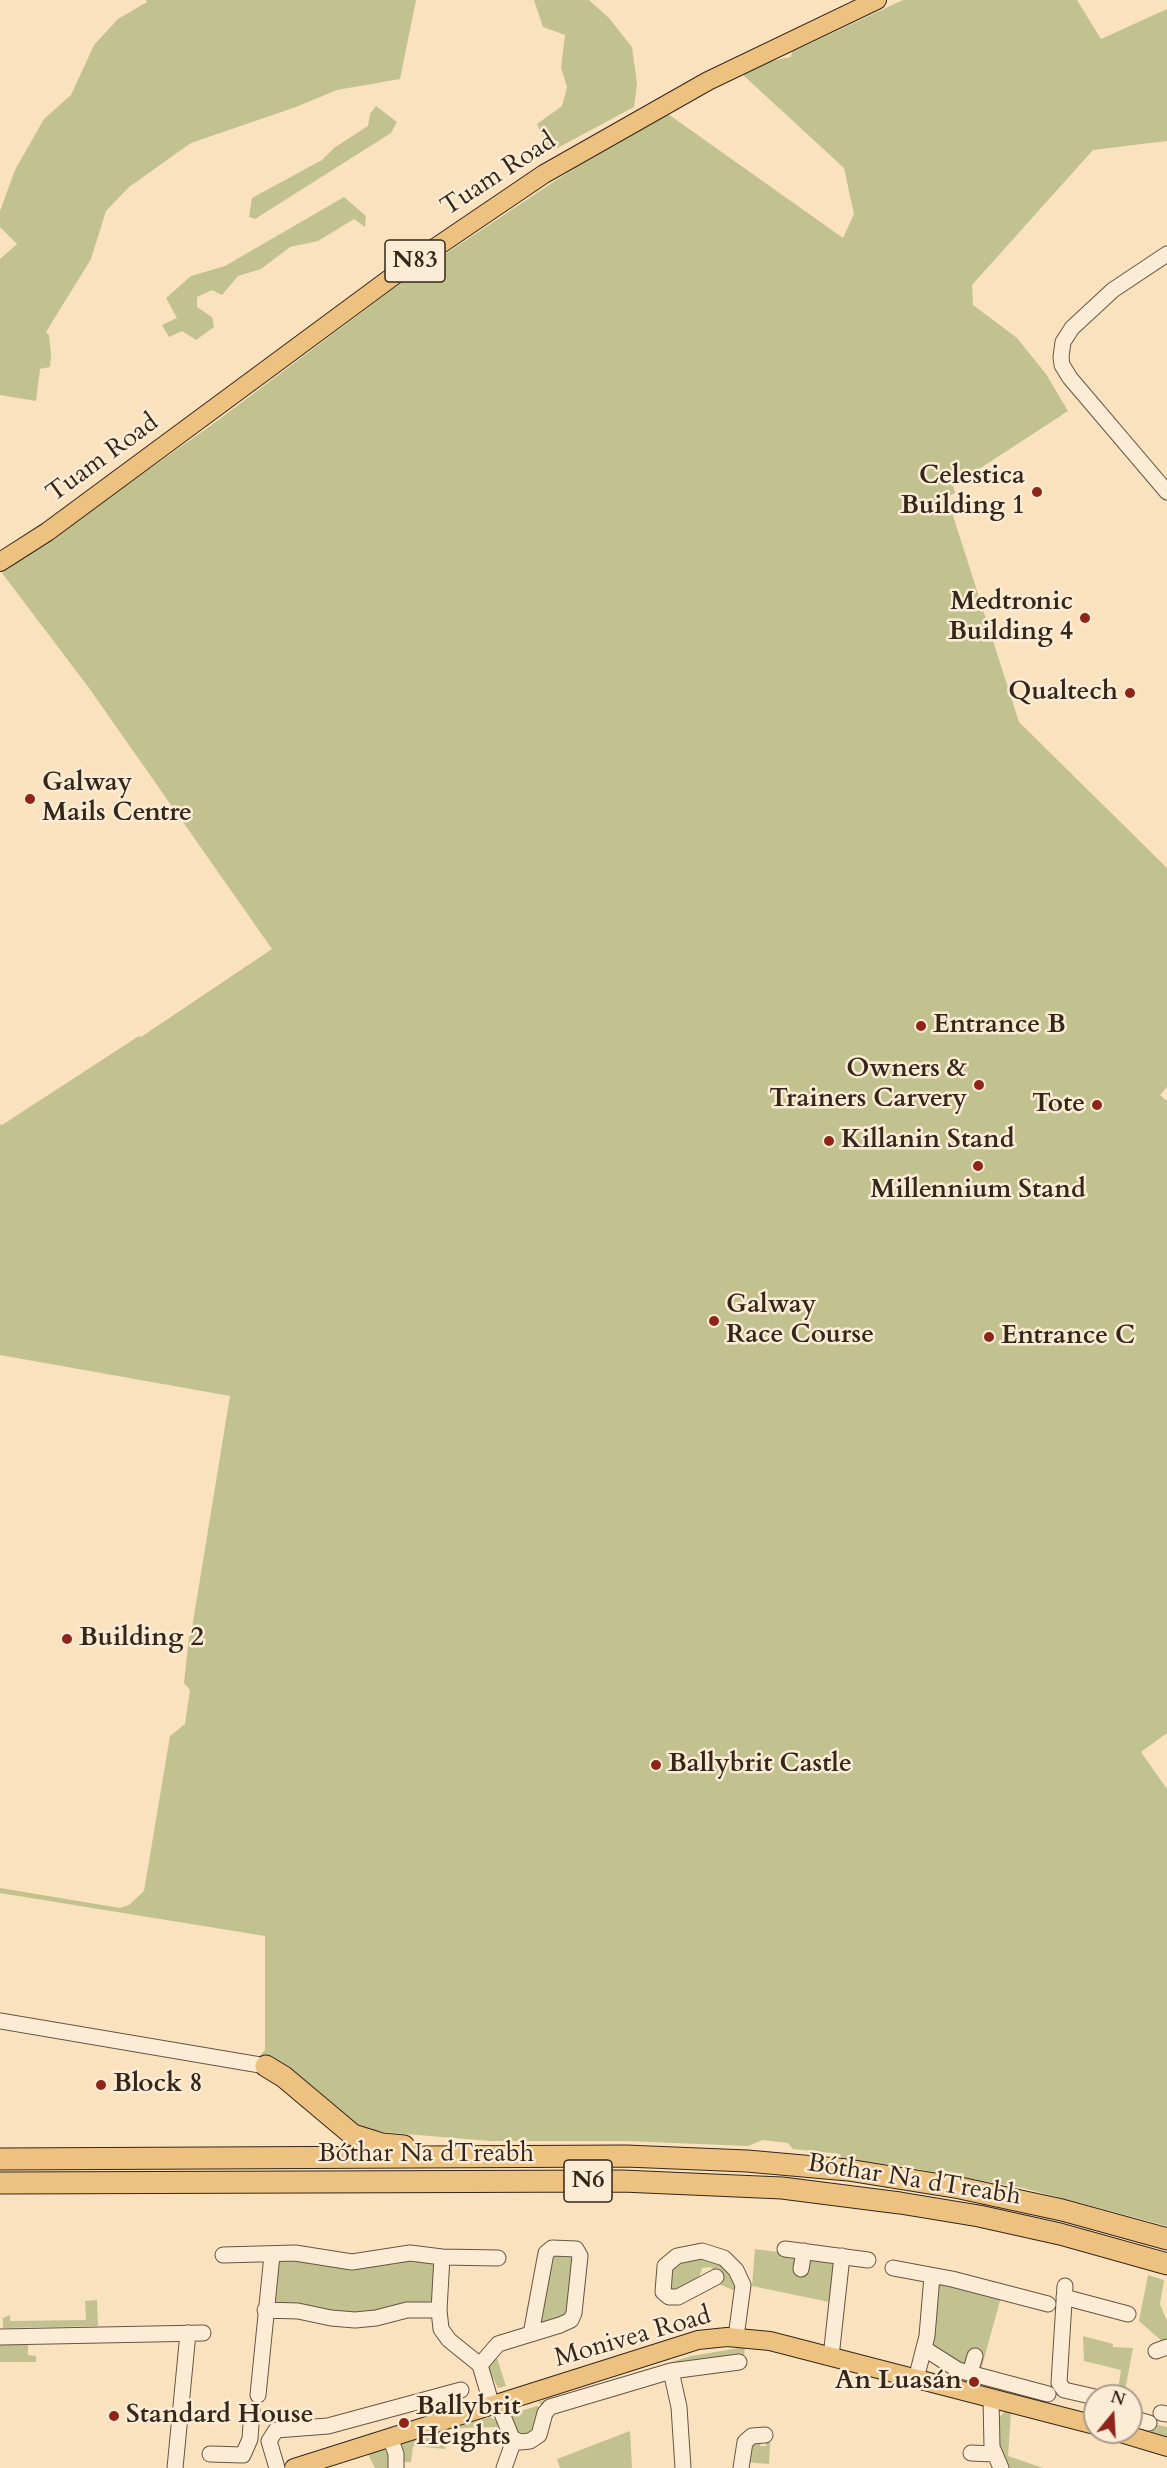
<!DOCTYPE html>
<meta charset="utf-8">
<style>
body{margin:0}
#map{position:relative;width:1167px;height:2468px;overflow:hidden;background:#fae2bf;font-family:Cardo,serif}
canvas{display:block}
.north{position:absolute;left:1083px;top:2384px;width:60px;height:60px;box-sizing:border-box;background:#fcecd5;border:2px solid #ac9d8a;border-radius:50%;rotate:18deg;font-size:16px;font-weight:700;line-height:24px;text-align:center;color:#342619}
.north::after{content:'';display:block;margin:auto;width:21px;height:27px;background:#8f2418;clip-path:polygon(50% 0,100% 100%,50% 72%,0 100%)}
</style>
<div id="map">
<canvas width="1167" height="2468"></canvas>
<div class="north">N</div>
</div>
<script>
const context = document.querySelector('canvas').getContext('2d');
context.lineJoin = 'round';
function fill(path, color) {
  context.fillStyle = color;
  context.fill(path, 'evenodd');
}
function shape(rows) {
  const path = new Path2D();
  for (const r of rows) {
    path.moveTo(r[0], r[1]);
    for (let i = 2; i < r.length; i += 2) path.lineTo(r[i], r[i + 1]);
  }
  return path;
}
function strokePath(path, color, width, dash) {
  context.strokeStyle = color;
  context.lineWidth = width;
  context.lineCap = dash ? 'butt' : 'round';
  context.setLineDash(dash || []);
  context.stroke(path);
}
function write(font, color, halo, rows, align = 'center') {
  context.font = font + ' Cardo,serif';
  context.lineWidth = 5;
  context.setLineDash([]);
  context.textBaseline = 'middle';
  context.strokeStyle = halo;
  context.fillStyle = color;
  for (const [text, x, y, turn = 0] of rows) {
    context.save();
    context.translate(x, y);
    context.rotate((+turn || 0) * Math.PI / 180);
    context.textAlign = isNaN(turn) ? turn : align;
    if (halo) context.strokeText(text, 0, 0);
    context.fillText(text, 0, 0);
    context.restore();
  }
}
const green = shape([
 [146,0,416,0,400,79,337,90,296,107,191,143,129,187,106,211,91,259,46,332,49,335,51,355,50,367,40,369,36,401,0,395,0,259,17,244,0,227,0,211,15,170,44,119,71,95,94,45,118,19,147,2],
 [534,0,589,0,609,18,632,47,637,84,634,107,550,152,537,124,562,106,567,87,561,68,565,35,543,27],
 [903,0,1077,0,1101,39,1167,9,1167,141,1093,150,972,285,973,305,1017,338,1046,374,1068,411,953,486,955,493,947,497,1019,722,1167,868,1167,1087,1160,1095,1167,1101,1167,1733,1141,1752,1167,1789,1167,2226,1023,2188,901,2166,842,2159,840,2154,793,2149,788,2143,763,2140,748,2146,625,2141,490,2141,370,2131,352,2121,292,2074,260,2056,265,2050,265,1936,0,1893,0,1888,120,1908,129,1905,144,1891,170,1736,185,1724,190,1690,184,1683,189,1637,191,1634,230,1396,0,1355,0,1124,2,1125,139,1036,141,1037,272,949,89,688,2,573,213,424,394,288,576,167,668,114,843,238,854,214,844,168,743,75,767,62,791,57,792,52],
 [376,106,397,122,391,133,255,219,249,217,252,198,322,160,334,148,368,126,370,114],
 [344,197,366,216,365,227,354,219,318,241,290,247,261,269,238,276,222,295,212,290,197,297,197,307,212,317,214,327,196,340,182,331,169,337,162,325,177,318,166,298,191,276,225,266],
 [755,2249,794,2254,809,2260,829,2259,836,2264,834,2303,752,2286],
 [574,2253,570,2312,545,2325,540,2323,549,2255],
 [700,2256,726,2265,738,2292,719,2284,716,2271,710,2267,702,2268,700,2275,689,2286,670,2291,670,2267],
 [398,2258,434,2261,432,2303,353,2315,275,2304,278,2260],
 [1148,2275,1164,2280,1160,2304,1167,2321,1167,2342,1164,2343,1139,2321],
 [939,2284,1001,2297,981,2370,965,2365,961,2366,933,2344],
 [97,2300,98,2326,3,2328,3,2318,10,2315,10,2321,86,2320,85,2301],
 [1083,2336,1113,2344,1113,2347,1133,2348,1124,2396,1112,2396,1101,2391,1118,2389,1121,2370,1084,2361],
 [44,2343,28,2345,28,2355,36,2356,36,2362,0,2362,0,2344],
 [745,2347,744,2357,544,2406,538,2402,691,2356],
 [496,2355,506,2386,498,2388,488,2368],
 [537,2406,541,2408,537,2430,518,2437,510,2420,510,2414],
 [1006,2410,1011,2411,1008,2456,1043,2468,1007,2468,997,2442,999,2418],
 [490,2417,497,2421,499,2427,454,2428],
 [1154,2424,1167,2427,1167,2438,1151,2433],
 [447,2430,445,2449,413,2446,411,2462,402,2462,401,2444],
 [630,2431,632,2468,560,2468,557,2459],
 [767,2431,771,2432,769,2464,744,2462,746,2447,760,2440,760,2446,766,2446],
 [384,2449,390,2457,393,2468,375,2468,368,2454]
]);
const minor = shape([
 [1167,254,1113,290,1072,328,1063,342,1061,357,1062,365,1070,378,1167,492],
 [0,2021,266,2066],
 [785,2249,868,2260],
 [223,2255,295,2253,352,2262,410,2253,442,2257,498,2258],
 [442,2257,439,2310,441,2329,449,2340,480,2365,492,2406],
 [893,2268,952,2279,1048,2304],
 [801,2269,804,2251],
 [716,2277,678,2297,669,2297,663,2292,665,2266,677,2256,702,2251,724,2258,736,2270,743,2285,736,2337],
 [1065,2286,1059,2383,1064,2390,1095,2397],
 [1064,2297,1128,2314],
 [265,2310,298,2311,331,2318,355,2320,376,2318,407,2310,439,2310],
 [0,2337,203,2333],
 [925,2349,958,2370,1048,2394],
 [1156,2351,1167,2347],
 [831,2357,842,2256],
 [480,2365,498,2344,560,2325,571,2320,574,2313,580,2256,576,2249,552,2248,546,2253,531,2334],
 [671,2371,679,2407,683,2468],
 [970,2373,975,2356],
 [916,2379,927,2336,932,2276],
 [258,2395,272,2255],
 [991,2398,992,2447,1001,2468],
 [498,2404,512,2438,520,2442,530,2441,539,2435,545,2413,550,2407,671,2371,739,2362],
 [1161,2413,1167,2414],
 [1131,2418,1149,2423],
 [390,2437,396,2454,396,2468],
 [971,2453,994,2454],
 [210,2454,243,2455,250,2439,252,2410],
 [175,2468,188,2333],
 [277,2468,269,2441,276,2430,328,2426,461,2390],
 [504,2468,514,2440],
 [741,2468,745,2442,752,2436,765,2435]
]);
const major = shape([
 [0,562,47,532,392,277,544,174,708,81,877,0],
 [1117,2432,1167,2447],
 [294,2468,698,2340,727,2337,770,2341,1095,2425]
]);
const highway = shape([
 [266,2066,284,2077,353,2135,382,2144,404,2146],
 [0,2159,626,2156,747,2161,848,2170,960,2188,1062,2210,1167,2239],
 [0,2183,622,2181,782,2188,900,2203,979,2216,1060,2234,1167,2264]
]);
const markers = [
 [1037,492,6,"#8f2418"],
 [1085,618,6,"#8f2418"],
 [1130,693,6,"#8f2418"],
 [30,799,6,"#8f2418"],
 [921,1026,6,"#8f2418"],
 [979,1085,6,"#8f2418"],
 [1097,1105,6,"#8f2418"],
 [829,1141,6,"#8f2418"],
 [978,1166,6,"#8f2418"],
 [714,1321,6,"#8f2418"],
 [989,1337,6,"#8f2418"],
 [67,1639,6,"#8f2418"],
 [656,1765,6,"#8f2418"],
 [101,2085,6,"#8f2418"],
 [974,2382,6,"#8f2418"],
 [114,2416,6,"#8f2418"],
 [404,2423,6,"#8f2418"]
];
const shields = [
 [415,261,60],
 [588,2181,48]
];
const shieldNames = [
 ["N83",415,261],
 ["N6",588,2181]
];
const streetNames = [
 ["Tuam Road",499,175,-33],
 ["Tuam Road",103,459,-36],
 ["Bóthar Na dTreabh",426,2155],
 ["Bóthar Na dTreabh",914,2181,9],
 ["Monivea Road",633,2338,-16]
];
const poiNames = [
 ["Celestica",1025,477,"right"],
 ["Building 1",1025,507,"right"],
 ["Medtronic",1073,603,"right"],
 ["Building 4",1073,633,"right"],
 ["Qualtech",1118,693,"right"],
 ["Galway",42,784],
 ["Mails Centre",42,814],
 ["Entrance B",933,1026],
 ["Owners &",967,1070,"right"],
 ["Trainers Carvery",967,1100,"right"],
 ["Tote",1085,1105,"right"],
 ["Killanin Stand",841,1141],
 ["Millennium Stand",978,1191,"center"],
 ["Galway",726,1306],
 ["Race Course",726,1336],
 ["Entrance C",1001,1337],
 ["Building 2",79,1639],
 ["Ballybrit Castle",668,1765],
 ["Block 8",113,2085],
 ["An Luasán",962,2382,"right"],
 ["Ballybrit",416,2408],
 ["Heights",416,2438],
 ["Standard House",126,2416]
];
fill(green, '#c1c290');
strokePath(minor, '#665542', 17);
strokePath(major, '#342619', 20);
strokePath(highway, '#342619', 23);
strokePath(minor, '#fcecd5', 15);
strokePath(major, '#edc180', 18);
strokePath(highway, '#edc180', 21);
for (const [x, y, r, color] of markers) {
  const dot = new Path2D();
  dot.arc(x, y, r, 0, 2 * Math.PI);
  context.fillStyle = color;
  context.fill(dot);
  strokePath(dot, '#fcecd5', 2);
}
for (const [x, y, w] of shields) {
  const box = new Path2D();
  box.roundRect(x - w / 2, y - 21, w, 42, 4.5);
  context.fillStyle = '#fcecd5';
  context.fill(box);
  strokePath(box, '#342619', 1.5);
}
write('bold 24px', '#342619', null, shieldNames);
write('26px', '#342619', '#fcecd5', streetNames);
write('bold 26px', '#342619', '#fcecd5', poiNames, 'left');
</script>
